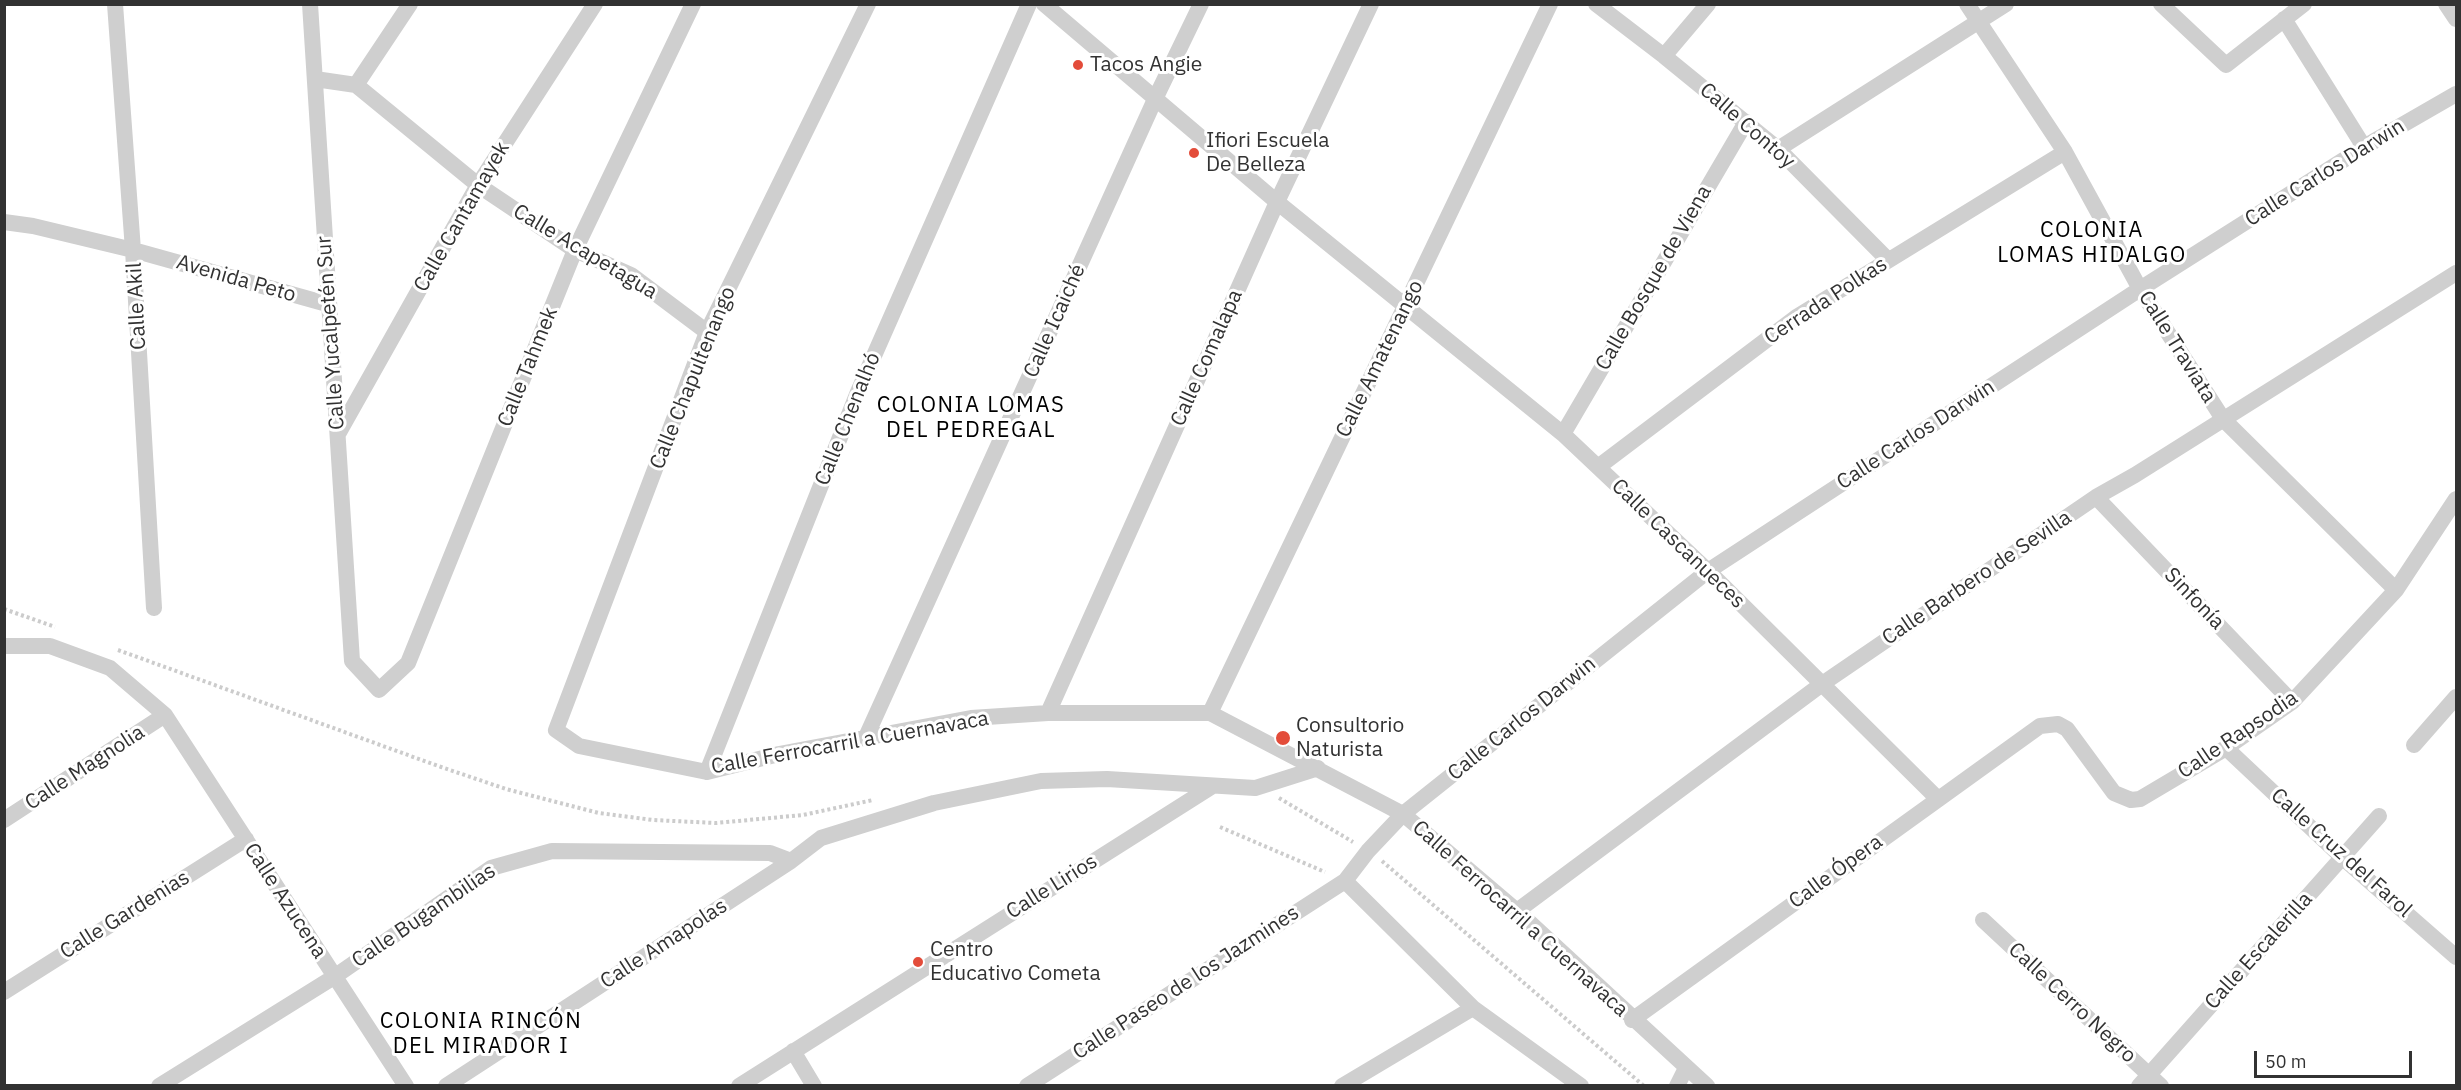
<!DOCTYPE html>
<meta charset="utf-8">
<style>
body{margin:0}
#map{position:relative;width:2461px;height:1090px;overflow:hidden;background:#fff;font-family:"IBM Plex Sans",sans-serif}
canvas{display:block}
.frame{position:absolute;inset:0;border:6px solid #323232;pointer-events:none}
.scale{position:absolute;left:2254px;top:1051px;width:158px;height:27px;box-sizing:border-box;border:3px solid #323232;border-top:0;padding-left:8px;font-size:18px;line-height:21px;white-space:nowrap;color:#323232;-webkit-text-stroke:4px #fff;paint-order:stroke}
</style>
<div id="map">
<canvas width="2461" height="1090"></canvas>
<div class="frame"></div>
<div class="scale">50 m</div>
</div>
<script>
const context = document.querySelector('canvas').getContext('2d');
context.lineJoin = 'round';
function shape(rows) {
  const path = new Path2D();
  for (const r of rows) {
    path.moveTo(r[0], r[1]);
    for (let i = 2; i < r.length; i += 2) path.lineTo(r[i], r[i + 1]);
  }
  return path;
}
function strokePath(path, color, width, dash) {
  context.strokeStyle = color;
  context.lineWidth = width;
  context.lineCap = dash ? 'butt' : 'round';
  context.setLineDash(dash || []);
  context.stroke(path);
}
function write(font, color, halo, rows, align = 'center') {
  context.font = font + ' "IBM Plex Sans",sans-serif';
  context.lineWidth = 6;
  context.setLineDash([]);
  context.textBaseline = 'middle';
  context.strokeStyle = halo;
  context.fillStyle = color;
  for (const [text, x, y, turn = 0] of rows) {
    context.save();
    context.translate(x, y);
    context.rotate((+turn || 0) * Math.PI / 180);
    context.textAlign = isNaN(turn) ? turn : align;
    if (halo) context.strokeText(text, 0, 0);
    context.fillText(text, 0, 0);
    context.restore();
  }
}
const path = shape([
 [4,609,55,627],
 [118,650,441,767,506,789,599,813,653,820,716,823,803,815,873,800],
 [1279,798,1353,842],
 [1220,827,1325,872],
 [1382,861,1644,1086]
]);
const minor = shape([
 [115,4,133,250,154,608],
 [310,4,352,661,379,690,408,663,575,250,693,4],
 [868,4,707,332,556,730,579,746,707,772,779,754,971,718,1048,713,1210,713,1403,814,1517,911,1707,1086],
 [1044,4,1277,202,1563,434,1708,571,1937,798],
 [1596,4,1664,56,1778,149,1888,260],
 [1967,4,2065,152,2140,289,2223,419,2396,590],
 [2161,4,2226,65,2304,4],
 [2446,4,2456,19],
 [2284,19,2364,147],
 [1664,56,1708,4],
 [315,79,356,85,478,185,575,250,631,275,707,332],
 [356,85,410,4],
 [1778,149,2006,4],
 [4,222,33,226,133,250,327,304],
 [338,434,478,185,595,4],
 [1563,434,1746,122],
 [1598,467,1798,316,2065,152],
 [2096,497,2292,702],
 [4,646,50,646,110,668,165,715,406,1086],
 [1048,713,1277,202,1371,4],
 [1210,713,1550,4],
 [866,737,1156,97,1201,4],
 [2414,745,2456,697],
 [2226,748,2343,858,2456,957],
 [707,772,858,392,1029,4],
 [4,820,165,715],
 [1345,881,1473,1008,1581,1086],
 [1517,911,1822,684,2096,497,2135,475,2456,273],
 [1983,920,2161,1086],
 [4,992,246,839],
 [1632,1020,2040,726,2058,724,2067,729,2114,793,2131,800,2140,799,2226,748,2292,702,2396,590,2456,499],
 [793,1051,814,1086],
 [159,1086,334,977,491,868,552,851,770,853,791,861],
 [446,1086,791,861,821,838,934,803,1041,781,1107,779,1255,788,1318,768],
 [739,1086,1211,787],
 [1027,1086,1345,881,1368,851,1403,814,1708,571,2140,289,2364,147,2456,94],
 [1342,1086,1473,1008],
 [1677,1086,1686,1068],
 [2139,1086,2379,816]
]);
const markers = [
 [1078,65,6,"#e34c3a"],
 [1194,153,6,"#e34c3a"],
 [1283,738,8,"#e34c3a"],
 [918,962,6,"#e34c3a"]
];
const poiNames = [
 ["Tacos Angie",1090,65],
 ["Ifiori Escuela",1206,141],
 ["De Belleza",1206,165],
 ["Consultorio",1296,726],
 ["Naturista",1296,750],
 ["Centro",930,950],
 ["Educativo Cometa",930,974]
];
const streetNames = [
 ["Calle Contoy",1747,126,41],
 ["Calle Carlos Darwin",2325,173,-32],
 ["Calle Cantamayek",462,217,-60],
 ["Calle Acapetagua",585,252,31],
 ["Calle Bosque de Viena",1654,278,-60],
 ["Avenida Peto",236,279,16],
 ["Cerrada Polkas",1826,301,-33],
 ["Calle Akil",137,306,-93],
 ["Calle Icaiché",1055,321,-66],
 ["Calle Yucalpetén Sur",331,333,-94],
 ["Calle Traviata",2177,347,58],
 ["Calle Comalapa",1207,358,-66],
 ["Calle Amatenango",1380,359,-64],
 ["Calle Tahmek",528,367,-68],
 ["Calle Chapultenango",693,378,-68],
 ["Calle Chenalhó",848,419,-68],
 ["Calle Carlos Darwin",1916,435,-33],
 ["Calle Cascanueces",1678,544,44],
 ["Calle Barbero de Sevilla",1977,578,-34],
 ["Sinfonía",2194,599,46],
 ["Calle Carlos Darwin",1522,719,-39],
 ["Calle Rapsodia",2238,735,-34],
 ["Calle Ferrocarril a Cuernavaca",850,743,-10],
 ["Calle Magnolia",85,768,-33],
 ["Calle Cruz del Farol",2341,853,42],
 ["Calle Ópera",1836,872,-36],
 ["Calle Lirios",1052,887,-32],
 ["Calle Azucena",285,901,57],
 ["Calle Gardenias",125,915,-32],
 ["Calle Bugambilias",424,916,-34],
 ["Calle Ferrocarril a Cuernavaca",1520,919,42],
 ["Calle Amapolas",664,944,-33],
 ["Calle Escalerilla",2259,951,-48],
 ["Calle Paseo de los Jazmines",1186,983,-33],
 ["Calle Cerro Negro",2072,1003,43]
];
const neighbourhoodNames = [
 ["COLONIA",2092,231],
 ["LOMAS HIDALGO",2092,256],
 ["COLONIA LOMAS",971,406],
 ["DEL PEDREGAL",971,431],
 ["COLONIA RINCÓN",481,1022],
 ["DEL MIRADOR I",481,1047]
];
strokePath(path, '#ccc', 4, [3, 3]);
strokePath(minor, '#cfcfcf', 16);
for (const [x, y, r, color] of markers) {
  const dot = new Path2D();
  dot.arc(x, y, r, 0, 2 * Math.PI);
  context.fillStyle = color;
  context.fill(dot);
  strokePath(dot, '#fff', 2);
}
write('21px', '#323232', '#fff', poiNames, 'left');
write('21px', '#323232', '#fff', streetNames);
context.letterSpacing = '1.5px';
write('22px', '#000', '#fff', neighbourhoodNames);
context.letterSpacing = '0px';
</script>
